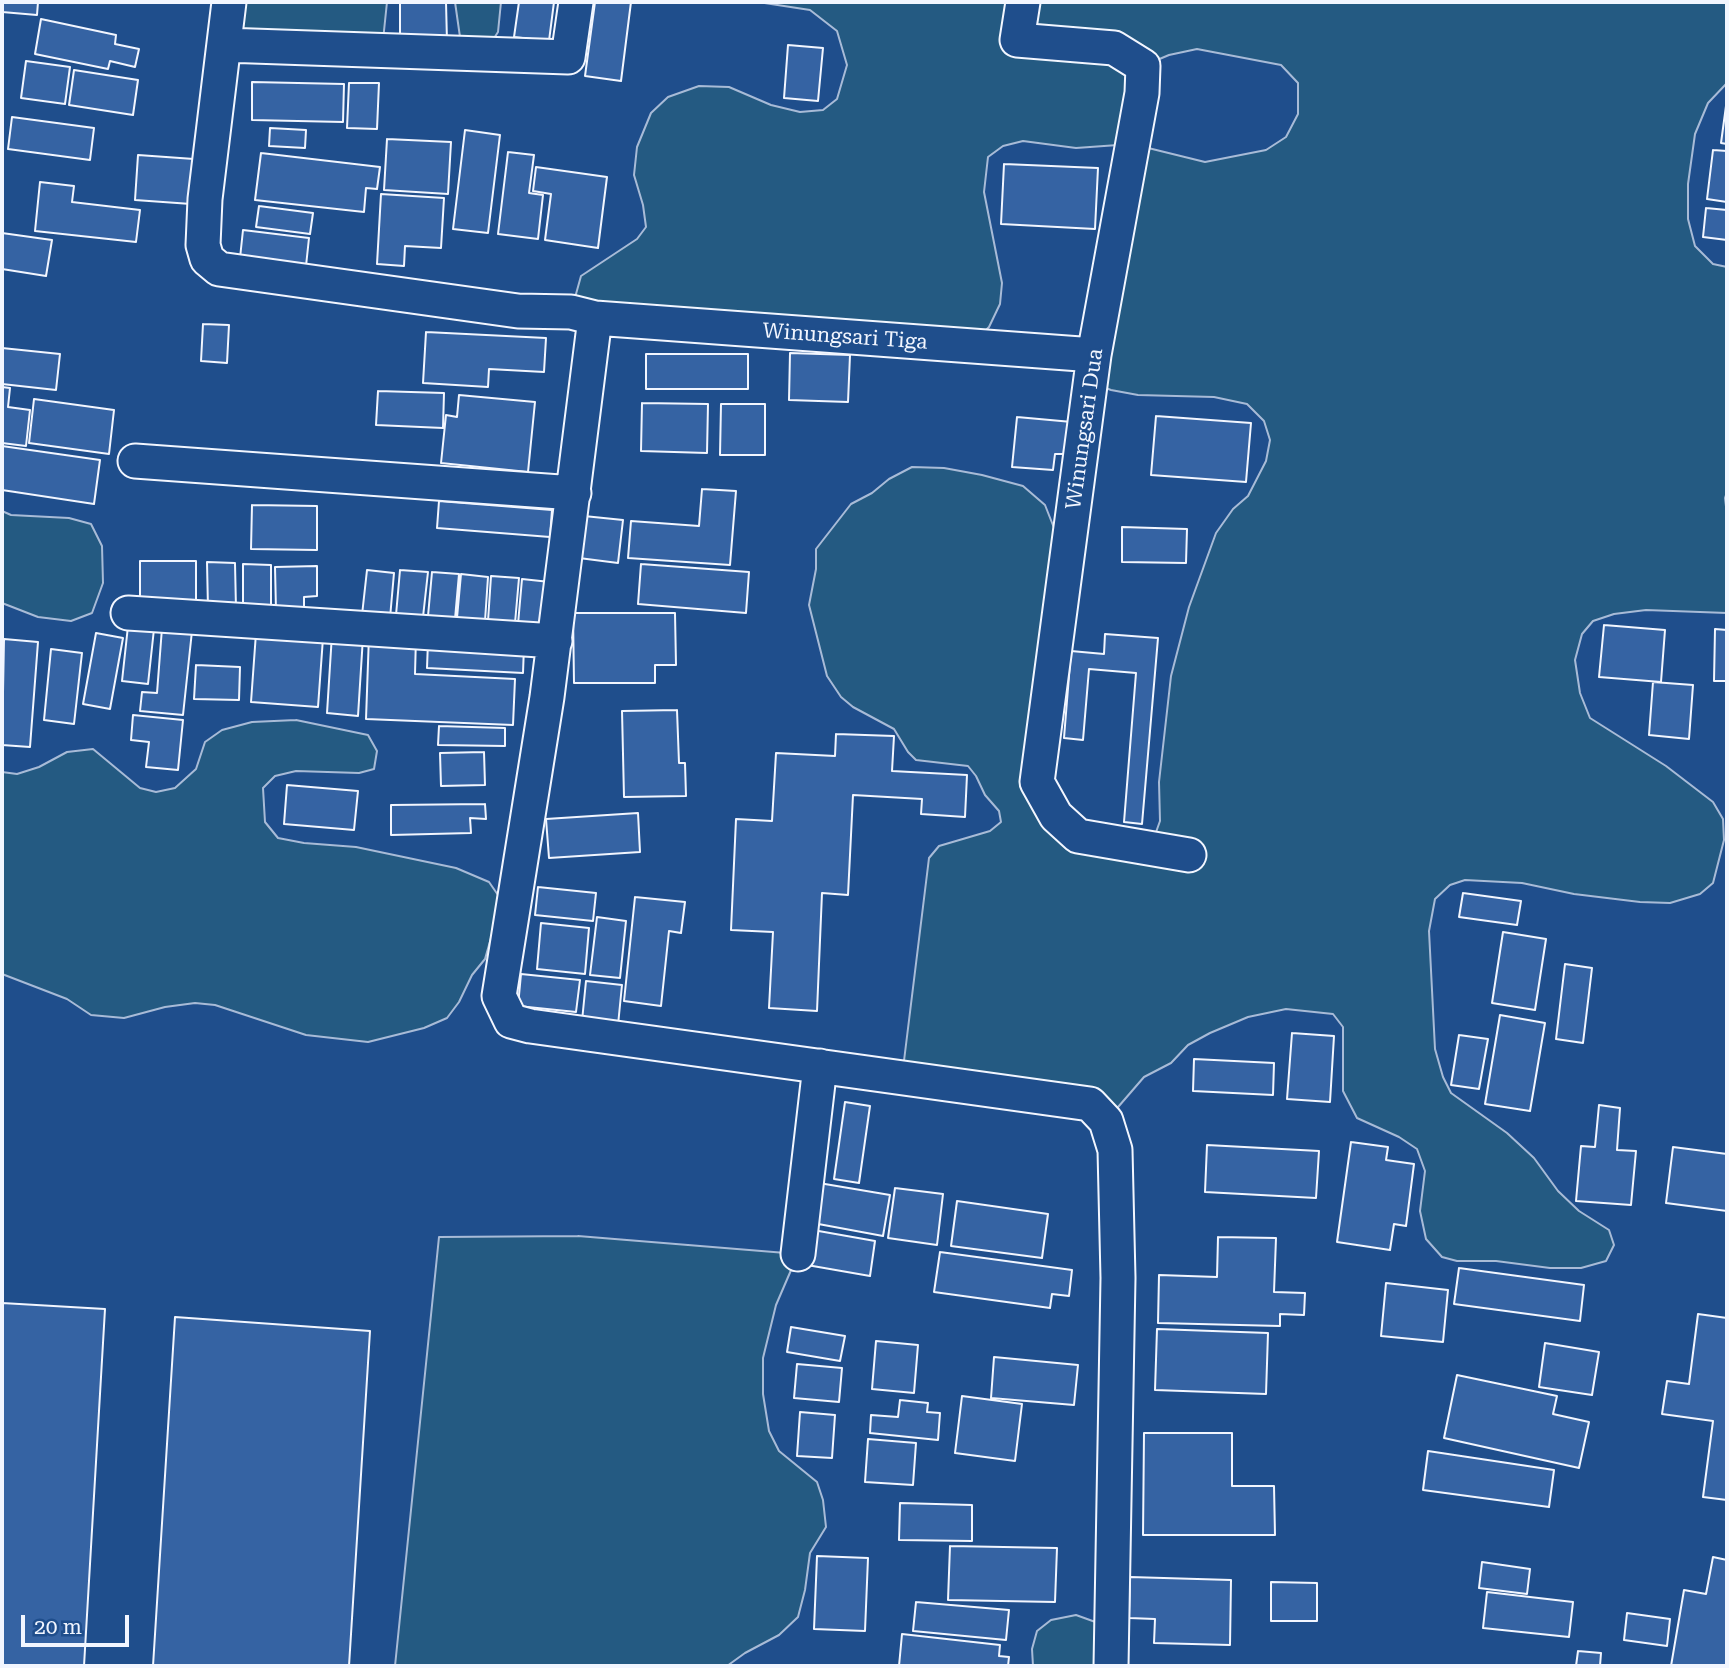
<!DOCTYPE html>
<style>
body{margin:0}
#map{position:relative;width:1729px;height:1668px;overflow:hidden;background:#1f4e8c;font-family:"Roboto Serif",serif}
canvas{display:block}
.frame{position:absolute;inset:0;border:4px solid #f2f6ff;pointer-events:none}
.scale{position:absolute;left:21px;top:1615px;width:108px;height:32px;box-sizing:border-box;border:4px solid #f2f6ff;border-top:0;padding-left:9px;font-size:21px;line-height:24px;white-space:nowrap;color:#f2f6ff;-webkit-text-stroke:5px #1f4e8c;paint-order:stroke}
</style>
<div id="map">
<canvas width="1729" height="1668"></canvas>
<div class="frame"></div>
<div class="scale">20 m</div>
</div>
<script>
const context = document.querySelector('canvas').getContext('2d');
context.lineJoin = 'round';
function fill(path, color) {
  context.fillStyle = color;
  context.fill(path, 'evenodd');
}
function shape(rows) {
  const path = new Path2D();
  for (const r of rows) {
    path.moveTo(r[0], r[1]);
    for (let i = 2; i < r.length; i += 2) path.lineTo(r[i], r[i + 1]);
  }
  return path;
}
function strokePath(path, color, width, dash) {
  context.strokeStyle = color;
  context.lineWidth = width;
  context.lineCap = dash ? 'butt' : 'round';
  context.setLineDash(dash || []);
  context.stroke(path);
}
function write(font, color, halo, rows, align = 'center') {
  context.font = font + ' "Roboto Serif",serif';
  context.lineWidth = 5;
  context.setLineDash([]);
  context.textBaseline = 'middle';
  context.strokeStyle = halo;
  context.fillStyle = color;
  for (const [text, x, y, turn = 0] of rows) {
    context.save();
    context.translate(x, y);
    context.rotate((+turn || 0) * Math.PI / 180);
    context.textAlign = isNaN(turn) ? turn : align;
    if (halo) context.strokeText(text, 0, 0);
    context.fillText(text, 0, 0);
    context.restore();
  }
}
const green = shape([
 [229,2,387,2,382,50,224,45,229,2],
 [455,2,501,2,498,32,484,54,460,37,455,2],
 [758,2,1727,2,1727,83,1708,103,1695,134,1688,184,1688,219,1695,246,1713,264,1727,267,1727,492,1725,498,1727,515,1727,613,1646,610,1614,614,1593,621,1582,634,1575,660,1580,693,1590,718,1666,766,1713,802,1723,819,1724,840,1713,883,1700,894,1670,903,1640,902,1574,894,1522,883,1465,880,1450,885,1435,899,1429,931,1435,1049,1443,1077,1451,1093,1507,1133,1534,1158,1558,1191,1579,1211,1609,1230,1614,1245,1606,1261,1581,1268,1550,1268,1496,1261,1457,1261,1442,1257,1426,1239,1420,1211,1425,1171,1417,1149,1399,1137,1357,1118,1343,1091,1343,1027,1333,1014,1286,1009,1248,1017,1210,1033,1188,1045,1171,1063,1144,1077,1106,1121,902,1077,929,858,939,846,990,831,1001,822,999,811,985,795,976,776,968,766,916,760,908,752,894,729,853,707,841,697,827,676,809,605,816,569,816,549,851,504,872,493,889,479,912,467,944,468,982,475,1023,486,1045,505,1058,538,1037,782,1056,816,1155,835,1160,821,1159,782,1171,676,1189,607,1216,533,1233,509,1248,496,1266,461,1270,440,1264,421,1247,404,1214,397,1138,395,1111,390,1090,382,1132,144,1076,148,1023,141,1003,146,988,157,984,192,1002,283,1000,304,989,327,970,346,571,312,581,276,637,239,646,227,643,205,634,175,637,147,651,113,668,97,699,86,729,87,771,105,800,112,823,110,837,99,847,65,837,31,810,10,758,2],
 [1197,49,1281,65,1298,83,1298,114,1286,137,1266,150,1205,162,1132,144,1143,66,1169,55,1197,49],
 [2,511,11,515,69,518,91,524,102,546,103,583,92,613,71,621,38,617,2,603,2,511],
 [296,720,368,735,377,751,374,769,359,773,296,771,275,776,263,788,265,822,278,838,304,843,356,847,456,868,489,882,498,895,495,924,485,959,472,975,459,1002,447,1018,424,1028,368,1042,306,1035,215,1005,195,1003,165,1007,124,1018,91,1015,67,999,2,974,2,772,17,774,39,767,67,752,93,749,140,788,156,792,175,788,196,769,205,742,222,730,252,722,296,720],
 [578,1236,798,1254,776,1305,763,1358,763,1394,769,1431,779,1451,817,1482,823,1500,826,1527,810,1553,805,1590,798,1617,779,1635,745,1653,727,1666,395,1666,439,1237,578,1236],
 [1076,1615,1112,1628,1111,1666,1033,1666,1032,1649,1037,1631,1051,1620,1076,1615]
]);
const building = shape([
 [2,2,38,2,37,15,2,12,2,2],
 [400,2,446,2,447,42,400,42,400,2],
 [519,2,554,2,549,41,514,37,519,2],
 [595,2,631,2,621,81,585,76,595,2],
 [41,19,116,35,115,44,139,49,135,67,110,61,108,69,35,54,41,19],
 [788,45,823,48,818,101,784,98,788,45],
 [26,61,70,67,65,104,21,98,26,61],
 [74,70,138,80,133,115,69,105,74,70],
 [252,82,344,84,343,122,252,120,252,82],
 [349,83,379,83,377,129,347,128,349,83],
 [1726,106,1727,106,1727,144,1721,143,1726,106],
 [12,117,94,128,90,160,8,149,12,117],
 [270,128,306,130,305,148,269,146,270,128],
 [465,130,500,135,488,233,453,229,465,130],
 [387,139,451,142,448,194,384,190,387,139],
 [1713,150,1727,151,1727,202,1707,199,1713,150],
 [508,152,534,155,529,193,543,195,538,239,498,234,508,152],
 [261,153,380,167,377,189,366,188,364,212,255,200,261,153],
 [138,155,194,159,191,204,135,200,138,155],
 [1004,164,1098,168,1095,229,1001,224,1004,164],
 [536,167,607,177,598,248,545,240,551,194,533,191,536,167],
 [40,182,74,186,72,202,140,210,136,242,35,231,40,182],
 [381,194,444,198,441,248,405,246,404,266,377,264,381,194],
 [259,206,313,213,310,234,256,227,259,206],
 [1706,208,1727,210,1727,240,1703,237,1706,208],
 [243,230,309,238,306,266,240,258,243,230],
 [2,233,52,240,46,276,2,269,2,233],
 [203,324,229,325,227,363,201,361,203,324],
 [426,332,546,338,544,372,489,369,488,387,423,383,426,332],
 [2,348,60,354,56,390,2,384,2,348],
 [790,353,850,355,848,402,789,400,790,353],
 [646,354,748,354,748,389,646,389,646,354],
 [2,387,10,388,8,407,30,410,26,446,2,443,2,387],
 [378,391,444,393,443,428,376,425,378,391],
 [459,395,535,402,528,472,441,463,446,415,457,417,459,395],
 [34,399,114,410,109,454,29,443,34,399],
 [642,403,708,404,707,453,641,451,642,403],
 [721,404,765,404,765,455,720,455,721,404],
 [1156,416,1251,423,1246,482,1151,475,1156,416],
 [1017,417,1072,422,1070,454,1055,454,1053,470,1012,467,1017,417],
 [2,446,100,460,94,504,2,490,2,446],
 [702,489,736,491,730,565,628,558,631,521,699,526,702,489],
 [439,501,552,510,550,537,437,528,439,501],
 [252,505,317,506,317,550,251,549,252,505],
 [584,516,623,520,618,563,579,558,584,516],
 [1122,527,1187,529,1186,563,1122,562,1122,527],
 [140,561,196,561,196,600,140,600,140,561],
 [207,562,235,563,236,609,208,609,207,562],
 [243,564,271,565,271,612,243,612,243,564],
 [641,564,749,572,746,613,638,604,641,564],
 [317,566,317,596,304,597,304,611,276,611,275,567,317,566],
 [367,570,394,573,390,618,362,615,367,570],
 [400,570,428,572,423,617,396,615,400,570],
 [432,572,459,574,455,619,428,616,432,572],
 [461,574,488,577,485,621,457,618,461,574],
 [491,576,519,578,515,623,488,621,491,576],
 [522,579,550,582,546,627,518,624,522,579],
 [573,613,675,613,676,665,655,665,655,683,574,683,573,613],
 [1604,625,1665,630,1661,682,1599,677,1604,625],
 [128,626,154,629,148,684,122,681,128,626],
 [162,628,192,631,183,715,140,711,142,692,157,693,162,628],
 [1715,629,1727,630,1727,681,1714,681,1715,629],
 [96,633,123,638,110,709,83,704,96,633],
 [256,633,323,638,318,707,251,702,256,633],
 [332,634,363,637,358,716,327,713,332,634],
 [1105,634,1158,638,1142,824,1124,822,1136,673,1089,669,1083,740,1064,738,1071,651,1104,654,1105,634],
 [369,635,416,637,415,674,515,679,513,725,366,719,369,635],
 [4,639,38,642,30,747,2,745,4,639],
 [428,641,524,646,523,673,427,668,428,641],
 [51,649,82,653,74,724,44,720,51,649],
 [196,665,240,667,239,700,194,699,196,665],
 [1653,682,1693,685,1689,739,1649,735,1653,682],
 [677,710,679,763,685,763,686,796,624,797,622,711,677,710],
 [133,715,183,720,178,770,146,767,149,742,131,740,133,715],
 [439,726,505,728,505,746,438,745,439,726],
 [836,734,894,736,892,771,967,775,965,817,921,814,922,799,853,795,848,895,822,893,817,1011,769,1008,773,932,731,930,736,819,772,821,776,753,835,756,836,734],
 [484,752,485,785,441,786,440,753,484,752],
 [287,785,358,791,354,830,284,824,287,785],
 [485,804,486,819,470,818,471,833,391,835,391,805,485,804],
 [638,813,640,852,549,858,546,819,638,813],
 [538,887,596,893,593,921,535,915,538,887],
 [1463,893,1521,901,1517,925,1459,917,1463,893],
 [635,897,685,902,681,933,669,931,661,1006,624,1001,635,897],
 [597,917,626,921,620,978,590,975,597,917],
 [541,923,589,928,585,974,537,969,541,923],
 [1503,932,1546,939,1535,1010,1492,1003,1503,932],
 [1565,964,1592,968,1583,1043,1556,1039,1565,964],
 [521,974,580,980,576,1012,518,1006,521,974],
 [586,981,622,985,618,1025,582,1021,586,981],
 [1500,1015,1545,1023,1530,1111,1485,1104,1500,1015],
 [1292,1033,1334,1036,1330,1102,1287,1099,1292,1033],
 [1459,1035,1488,1039,1479,1089,1451,1085,1459,1035],
 [1194,1059,1274,1063,1273,1095,1193,1091,1194,1059],
 [845,1102,870,1106,859,1183,834,1179,845,1102],
 [1599,1105,1620,1108,1617,1150,1636,1151,1631,1205,1576,1201,1581,1146,1595,1147,1599,1105],
 [1351,1142,1388,1147,1386,1160,1414,1164,1406,1226,1394,1224,1390,1250,1337,1242,1351,1142],
 [1207,1145,1319,1151,1316,1198,1205,1192,1207,1145],
 [1673,1147,1727,1154,1727,1211,1666,1203,1673,1147],
 [819,1183,890,1195,883,1236,813,1223,819,1183],
 [895,1188,943,1194,937,1245,888,1238,895,1188],
 [957,1201,1048,1214,1042,1258,951,1246,957,1201],
 [813,1230,875,1241,870,1276,807,1265,813,1230],
 [1218,1237,1276,1238,1274,1292,1305,1293,1304,1315,1280,1314,1280,1326,1158,1323,1159,1275,1217,1277,1218,1237],
 [940,1252,1072,1270,1069,1296,1052,1294,1050,1308,934,1292,940,1252],
 [1459,1268,1584,1285,1580,1321,1454,1304,1459,1268],
 [1386,1283,1448,1290,1443,1342,1381,1336,1386,1283],
 [2,1303,105,1309,84,1666,2,1666,2,1303],
 [1698,1314,1727,1318,1727,1500,1703,1497,1713,1421,1662,1414,1667,1381,1689,1384,1698,1314],
 [175,1317,370,1331,349,1666,153,1666,175,1317],
 [791,1327,845,1336,840,1361,787,1352,791,1327],
 [1157,1329,1268,1333,1266,1394,1155,1390,1157,1329],
 [876,1341,918,1345,914,1393,872,1389,876,1341],
 [1545,1343,1599,1352,1592,1395,1539,1387,1545,1343],
 [994,1357,1078,1365,1074,1405,991,1398,994,1357],
 [797,1364,842,1368,839,1402,794,1398,797,1364],
 [1457,1375,1557,1396,1553,1414,1589,1422,1579,1468,1444,1438,1457,1375],
 [962,1396,1022,1404,1015,1461,955,1453,962,1396],
 [900,1400,928,1403,927,1412,940,1413,938,1440,870,1433,871,1415,898,1417,900,1400],
 [800,1412,835,1415,832,1458,797,1456,800,1412],
 [1144,1433,1232,1433,1232,1486,1274,1486,1275,1535,1143,1535,1144,1433],
 [868,1439,916,1443,913,1485,865,1482,868,1439],
 [1428,1451,1554,1470,1549,1507,1423,1490,1428,1451],
 [900,1503,972,1505,972,1541,899,1540,900,1503],
 [950,1546,1057,1548,1055,1602,948,1600,950,1546],
 [817,1556,868,1558,865,1631,814,1629,817,1556],
 [1713,1557,1727,1560,1727,1666,1671,1666,1684,1590,1706,1594,1713,1557],
 [1482,1562,1530,1569,1527,1594,1479,1588,1482,1562],
 [1130,1577,1231,1580,1230,1645,1154,1643,1155,1619,1129,1618,1130,1577],
 [1271,1582,1317,1583,1317,1621,1271,1621,1271,1582],
 [1487,1592,1573,1602,1569,1637,1483,1628,1487,1592],
 [916,1602,1009,1610,1006,1640,913,1631,916,1602],
 [1627,1613,1670,1619,1667,1646,1624,1640,1627,1613],
 [902,1634,1000,1645,999,1656,1009,1657,1008,1666,899,1666,902,1634],
 [1578,1651,1601,1653,1600,1666,1576,1666,1578,1651]
]);
const minor = shape([
 [229,2,205,199,203,245,207,259,219,269,518,311,571,312,595,318,547,697,499,996,511,1021,530,1026,1090,1104,1106,1121,1115,1150,1118,1278,1111,1666],
 [1023,2,1017,40,1114,48,1143,66,1142,93,1094,355,1037,782,1056,816,1078,836,1189,855],
 [224,45,568,57,576,2],
 [595,318,1094,355],
 [135,461,574,493],
 [128,613,555,641],
 [798,1254,820,1066]
]);
const streetNames = [
 ["Winungsari Tiga",845,337,4],
 ["Winungsari Dua",1085,429,-82]
];
fill(green, '#245a82');
strokePath(green, '#a8bbd7', 2);
fill(building, '#3563a3');
strokePath(building, '#f2f6ff', 2);
strokePath(minor, '#f2f6ff', 37);
strokePath(minor, '#1f4e8c', 33);
write('21px', '#f2f6ff', '#1f4e8c', streetNames);
</script>
